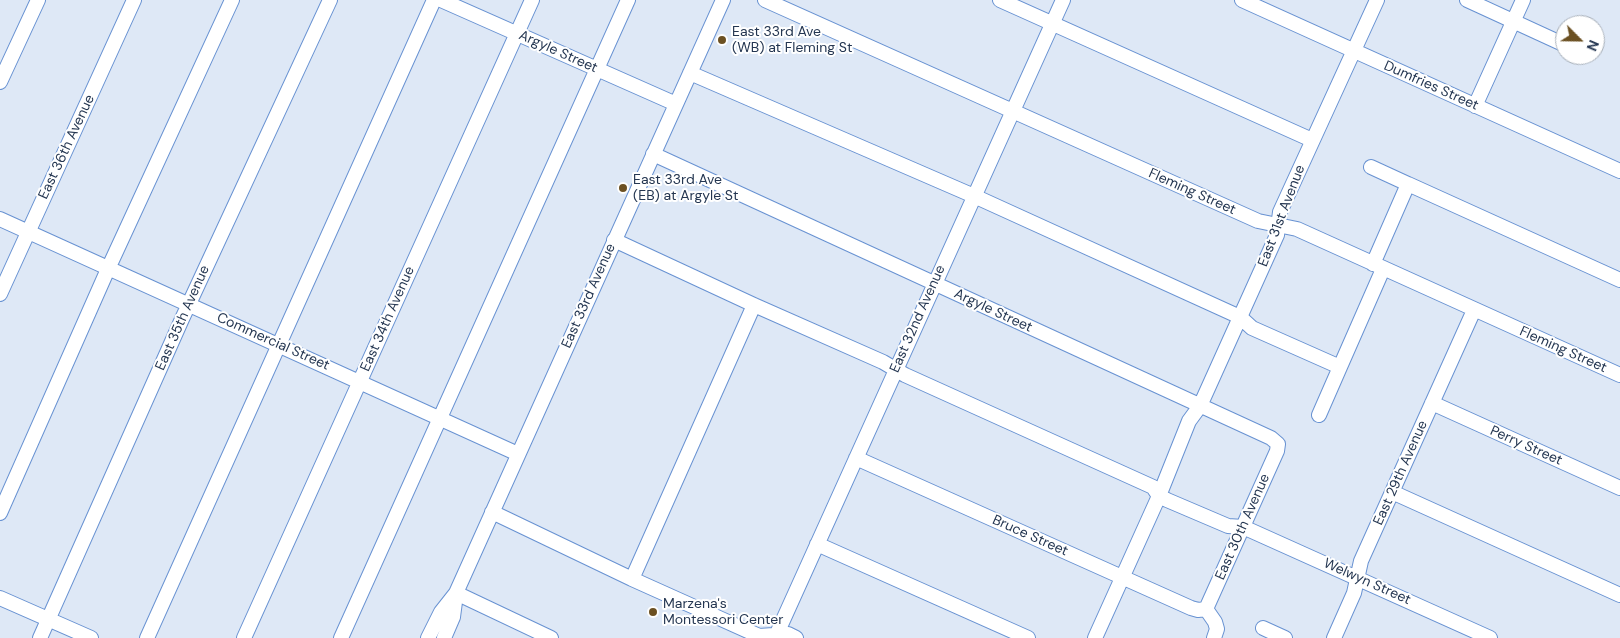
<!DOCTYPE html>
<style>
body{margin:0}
#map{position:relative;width:1620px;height:638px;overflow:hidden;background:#dee8f6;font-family:"DM Sans",sans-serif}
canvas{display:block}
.north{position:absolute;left:1555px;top:15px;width:50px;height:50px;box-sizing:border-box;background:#fff;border:1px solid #a7afb9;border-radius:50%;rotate:113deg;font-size:14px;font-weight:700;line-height:20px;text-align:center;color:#243651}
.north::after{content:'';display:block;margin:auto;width:18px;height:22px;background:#6b5022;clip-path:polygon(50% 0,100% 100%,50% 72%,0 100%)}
</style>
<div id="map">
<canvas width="1620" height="638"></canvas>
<div class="north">N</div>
</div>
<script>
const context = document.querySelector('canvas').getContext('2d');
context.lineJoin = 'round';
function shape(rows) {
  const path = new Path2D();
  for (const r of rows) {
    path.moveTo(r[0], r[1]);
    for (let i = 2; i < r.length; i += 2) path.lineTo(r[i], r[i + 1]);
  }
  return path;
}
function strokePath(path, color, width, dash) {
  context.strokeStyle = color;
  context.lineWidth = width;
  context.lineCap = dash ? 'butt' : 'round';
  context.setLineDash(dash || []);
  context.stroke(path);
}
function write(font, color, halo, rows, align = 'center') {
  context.font = font + ' "DM Sans",sans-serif';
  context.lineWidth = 4;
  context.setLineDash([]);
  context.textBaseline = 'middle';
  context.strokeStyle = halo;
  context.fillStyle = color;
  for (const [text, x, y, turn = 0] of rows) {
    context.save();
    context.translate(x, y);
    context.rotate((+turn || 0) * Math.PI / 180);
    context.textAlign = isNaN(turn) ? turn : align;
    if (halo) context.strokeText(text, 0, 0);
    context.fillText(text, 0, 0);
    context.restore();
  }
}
const minor = shape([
 [441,0,676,104],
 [765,0,1258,221,1297,229,1620,375],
 [1000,0,1312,140],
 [1242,0,1620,171],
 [1467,0,1565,45],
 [690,73,974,196,1240,317,1252,328,1340,367,1383,269],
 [0,82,38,0],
 [1475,106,1523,0],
 [653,154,1271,438,1278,444,1277,451,1206,609],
 [1371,167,1408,184],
 [0,219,518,454],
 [614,240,754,305,883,362,905,375,1153,487,1159,496,1167,500,1228,526,1243,527,1490,638],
 [1373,264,1408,184,1620,280],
 [0,294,134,0],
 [1432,403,1620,488],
 [1319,415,1340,367],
 [856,458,1191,608,1198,610,1206,609],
 [1392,492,1620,595],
 [492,512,632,579,759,636,788,634,796,638],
 [0,513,108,269,232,0],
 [817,544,1028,638],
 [632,579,754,305],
 [456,593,551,638],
 [0,598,91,638],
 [1206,609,1215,622,1217,629,1214,638],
 [1263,628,1285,638],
 [40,638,182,319,330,0],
 [147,638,434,0],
 [244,638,532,0],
 [341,638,628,0],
 [428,638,441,612,456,593,723,0],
 [444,638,453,617,456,594],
 [775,638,1063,0],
 [1095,638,1159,496,1189,421,1200,406,1277,235,1280,212,1377,0],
 [1334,638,1354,593,1361,561,1474,310]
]);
const markers = [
 [722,40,5,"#6b5022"],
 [623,188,5,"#6b5022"],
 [653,612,5,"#6b5022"]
];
const poiNames = [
 ["East 33rd Ave",732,32],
 ["(WB) at Fleming St",732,48],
 ["East 33rd Ave",633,180],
 ["(EB) at Argyle St",633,196],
 ["Marzena's",663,604],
 ["Montessori Center",663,620]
];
const streetNames = [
 ["Argyle Street",558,52,24],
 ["Dumfries Street",1431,86,24],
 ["East 36th Avenue",67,147,-65],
 ["Fleming Street",1192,192,24],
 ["East 31st Avenue",1282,216,-69],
 ["East 33rd Avenue",589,296,-66],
 ["Argyle Street",993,311,25],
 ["East 35th Avenue",183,318,-66],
 ["East 34th Avenue",388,319,-66],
 ["East 32nd Avenue",918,319,-66],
 ["Commercial Street",273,342,24],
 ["Fleming Street",1563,350,24],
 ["Perry Street",1526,446,24],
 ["East 29th Avenue",1401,473,-66],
 ["East 30th Avenue",1243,527,-66],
 ["Bruce Street",1030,536,24],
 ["Welwyn Street",1367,582,24]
];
strokePath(minor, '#6892d2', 16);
strokePath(minor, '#fff', 14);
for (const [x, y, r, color] of markers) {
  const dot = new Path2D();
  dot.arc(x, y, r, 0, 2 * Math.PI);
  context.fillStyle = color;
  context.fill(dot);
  strokePath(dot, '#fff', 2);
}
write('14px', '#243651', '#fff', poiNames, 'left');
write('14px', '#243651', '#fff', streetNames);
</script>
